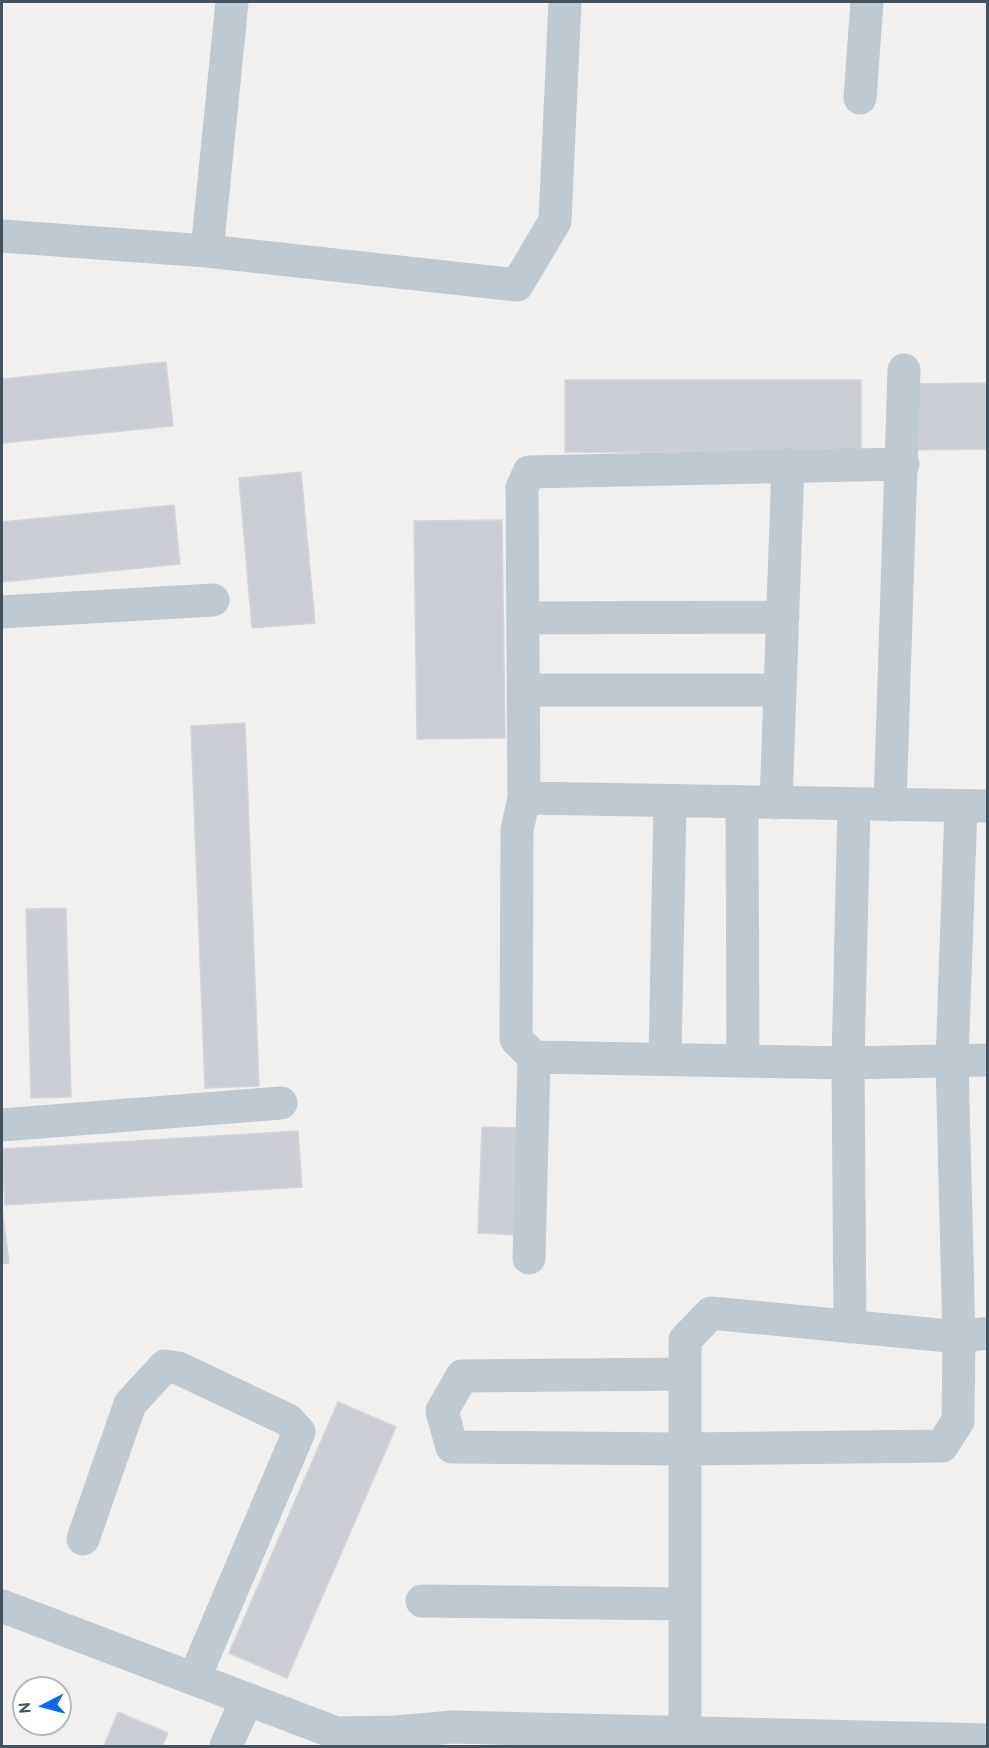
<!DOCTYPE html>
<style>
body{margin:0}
#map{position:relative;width:989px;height:1748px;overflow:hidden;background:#f2efef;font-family:Overpass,sans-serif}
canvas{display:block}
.frame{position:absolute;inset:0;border:3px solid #45525e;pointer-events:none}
.north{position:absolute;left:12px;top:1676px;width:60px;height:60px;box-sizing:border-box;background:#fff;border:2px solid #b5babf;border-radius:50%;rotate:264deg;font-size:16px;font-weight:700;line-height:24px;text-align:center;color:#45525e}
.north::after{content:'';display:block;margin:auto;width:21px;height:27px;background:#0969f2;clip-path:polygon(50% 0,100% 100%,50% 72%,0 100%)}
</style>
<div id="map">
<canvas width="989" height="1748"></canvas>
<div class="frame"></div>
<div class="north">N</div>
</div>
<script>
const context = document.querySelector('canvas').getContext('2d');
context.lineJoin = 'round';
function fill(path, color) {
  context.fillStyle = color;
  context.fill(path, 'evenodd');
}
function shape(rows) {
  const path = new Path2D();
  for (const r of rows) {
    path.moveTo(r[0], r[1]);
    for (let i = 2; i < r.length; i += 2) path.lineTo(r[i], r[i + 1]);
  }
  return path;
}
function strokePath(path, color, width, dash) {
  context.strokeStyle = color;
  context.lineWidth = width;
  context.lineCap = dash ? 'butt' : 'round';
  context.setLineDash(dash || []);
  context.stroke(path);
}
const building = shape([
 [166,362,173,426,2,443,2,379,166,362],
 [565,380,861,380,861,453,565,452,565,380],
 [988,383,988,449,906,450,906,384,988,383],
 [301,472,315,623,252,628,239,478,301,472],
 [174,505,180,564,2,582,2,522,174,505],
 [502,520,505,738,417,739,414,521,502,520],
 [245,723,259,1086,205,1088,191,726,245,723],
 [66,908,71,1097,31,1098,26,909,66,908],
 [482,1127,521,1128,518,1235,478,1233,482,1127],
 [298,1131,302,1187,5,1205,2,1149,298,1131],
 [2,1208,9,1263,2,1264,2,1208],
 [338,1402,396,1427,287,1678,229,1653,338,1402],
 [118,1712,168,1733,162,1746,104,1746,118,1712]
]);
const minor = shape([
 [860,98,867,2],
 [2,236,207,251,517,285,555,221,565,2],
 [207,251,232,2],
 [903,464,529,472,522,488,524,798,517,830,516,1039,534,1057,848,1063,988,1060],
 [2,612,213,600],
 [523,618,783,617],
 [523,690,780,690],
 [524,798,988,806],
 [742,802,743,1061],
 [776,803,788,465],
 [890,805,904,370],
 [665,1059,670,801],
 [2,1125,281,1103],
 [529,1258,534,1057],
 [850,1327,848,1063,854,804],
 [685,1374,462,1376,442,1411,452,1447,685,1449,942,1446,958,1421,959,1337,988,1333],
 [83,1539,130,1404,165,1366,178,1368,288,1420,299,1432,194,1679],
 [422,1601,685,1604],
 [2,1606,336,1733,395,1732,453,1727,988,1740],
 [685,1732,685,1340,711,1313,959,1337,952,1061,961,807],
 [226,1746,247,1699]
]);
fill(building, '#cbced4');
strokePath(building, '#d3d5db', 1.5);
strokePath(minor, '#bec9d2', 33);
</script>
